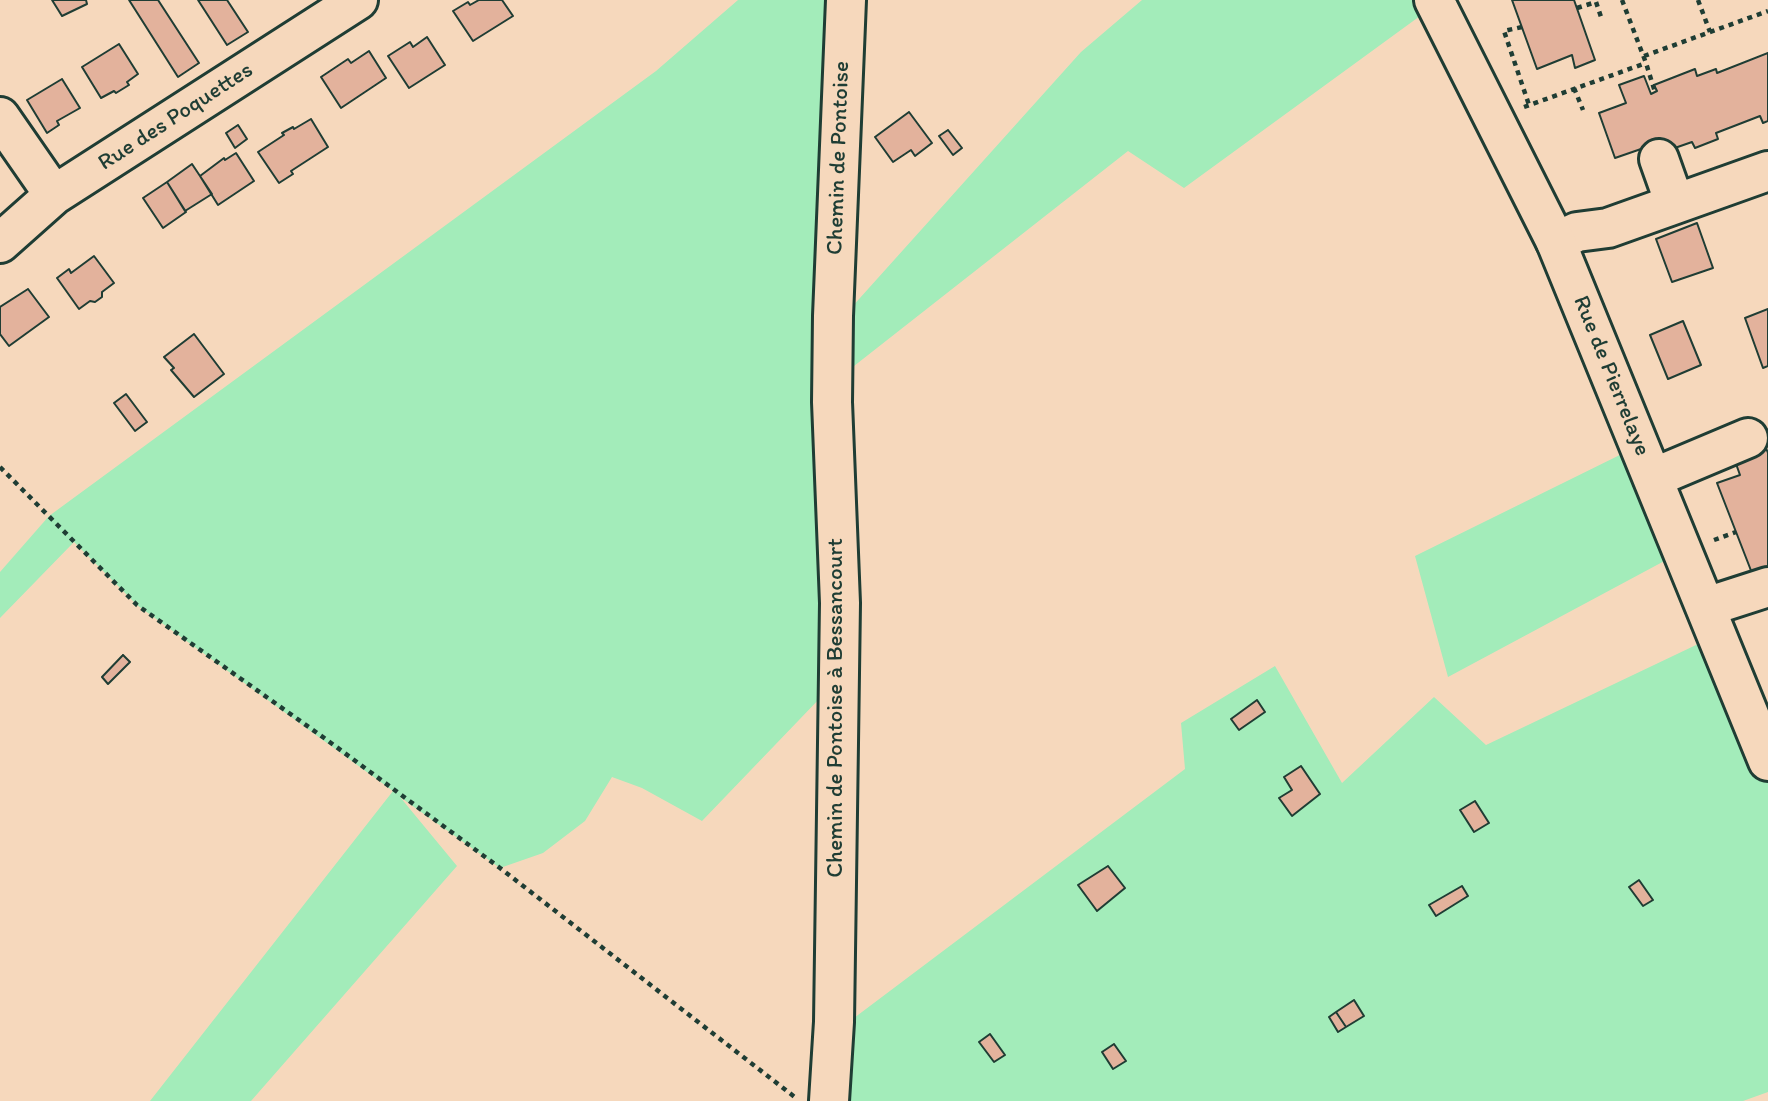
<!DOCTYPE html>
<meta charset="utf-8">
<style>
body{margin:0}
canvas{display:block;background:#f6d8bc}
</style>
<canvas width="1768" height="1101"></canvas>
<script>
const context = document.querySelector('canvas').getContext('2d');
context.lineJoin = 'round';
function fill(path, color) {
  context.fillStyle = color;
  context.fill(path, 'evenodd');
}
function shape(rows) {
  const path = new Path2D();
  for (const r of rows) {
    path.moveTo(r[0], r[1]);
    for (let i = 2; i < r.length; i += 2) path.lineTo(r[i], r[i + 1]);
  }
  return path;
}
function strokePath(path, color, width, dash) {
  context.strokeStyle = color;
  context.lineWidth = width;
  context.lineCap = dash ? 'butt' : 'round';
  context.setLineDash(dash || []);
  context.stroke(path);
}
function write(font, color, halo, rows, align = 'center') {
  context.font = font + ' Itim,sans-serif';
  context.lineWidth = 6;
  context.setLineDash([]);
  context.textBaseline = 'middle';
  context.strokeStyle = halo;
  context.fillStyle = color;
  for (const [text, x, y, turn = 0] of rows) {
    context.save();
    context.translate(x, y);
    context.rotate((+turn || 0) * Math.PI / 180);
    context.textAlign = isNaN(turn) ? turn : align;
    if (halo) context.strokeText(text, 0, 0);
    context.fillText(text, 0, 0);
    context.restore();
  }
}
const green = shape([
 [738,0,845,0,824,338,1081,52,1142,0,1442,0,1184,188,1128,151,826,388,823,695,702,821,642,788,612,777,585,821,543,853,500,868,400,797,457,866,251,1101,150,1101,393,791,137,605,74,542,0,618,0,572,49,516,656,71],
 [1634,448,1683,551,1448,677,1415,556],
 [1717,635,1768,761,1768,1092,1743,1101,819,1101,850,1021,1185,769,1181,723,1275,666,1342,783,1434,697,1486,745]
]);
const building = shape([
 [52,0,86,0,87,4,62,16,52,0],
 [129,0,158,0,199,63,178,77,129,0],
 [198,0,227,0,248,32,227,45,198,0],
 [479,0,502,0,513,16,473,41,453,11,468,2,470,5,479,0],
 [1512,0,1574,0,1595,60,1575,68,1572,55,1537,69,1512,0],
 [427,37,445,65,409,88,388,56,410,42,413,47,427,37],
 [119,44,138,74,127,82,129,85,116,93,114,91,101,98,82,67,119,44],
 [369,51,386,78,341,108,321,77,348,59,351,63,369,51],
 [1768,53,1768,121,1763,123,1760,116,1716,133,1718,139,1695,148,1692,142,1669,150,1644,155,1641,149,1615,158,1599,113,1626,103,1619,85,1644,76,1651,94,1657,91,1654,85,1695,69,1697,76,1716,69,1717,73,1768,53],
 [62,79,80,108,57,121,59,125,47,133,27,100,62,79],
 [909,112,932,143,915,156,911,150,893,162,875,137,909,112],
 [311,119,328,147,291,171,293,174,279,183,258,152,284,135,282,133,293,127,294,129,311,119],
 [238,125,247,139,235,148,226,133,238,125],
 [948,130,962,148,953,155,939,136,948,130],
 [236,153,254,181,218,205,200,176,224,158,225,160,236,153],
 [192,164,212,194,185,211,167,182,192,164],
 [167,182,186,212,163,228,143,198,167,182],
 [1697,223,1713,268,1672,282,1656,239,1697,223],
 [94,256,114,283,102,292,102,297,95,302,90,301,79,309,57,278,69,269,71,273,94,256],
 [28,289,49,317,9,346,0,334,0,307,28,289],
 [1768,309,1768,366,1763,368,1745,318,1768,309],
 [1683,321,1701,365,1668,379,1650,335,1683,321],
 [194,334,224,374,194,397,171,370,174,368,164,357,194,334],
 [126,394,147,422,135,431,114,403,126,394],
 [1766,448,1768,453,1768,581,1757,586,1717,483,1740,475,1735,461,1766,448],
 [123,655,130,662,108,684,102,677,123,655],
 [1257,700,1265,712,1239,730,1231,719,1257,700],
 [1301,766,1320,794,1292,816,1279,798,1292,790,1284,777,1301,766],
 [1475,801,1489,823,1474,832,1460,810,1475,801],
 [1108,866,1125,888,1097,911,1078,885,1108,866],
 [1639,880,1653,900,1643,906,1629,887,1639,880],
 [1462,886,1468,896,1436,916,1429,905,1462,886],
 [1354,1000,1364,1016,1346,1027,1336,1012,1354,1000],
 [1336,1012,1346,1027,1338,1032,1329,1017,1336,1012],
 [990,1034,1005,1055,994,1062,979,1042,990,1034],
 [1114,1044,1126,1061,1113,1069,1102,1052,1114,1044]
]);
const path = shape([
 [1622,0,1646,63,1655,92],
 [1698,0,1710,32],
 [1577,8,1596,2,1602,20],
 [1522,27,1504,31,1529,105],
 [1644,56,1768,11],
 [1574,88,1583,110],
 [1524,107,1646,63],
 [0,467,137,605,327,740,500,868,796,1098],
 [1714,540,1736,532]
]);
const minor = shape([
 [0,117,54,195],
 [1659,159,1675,204],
 [1556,242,1577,232,1608,228,1768,171],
 [0,243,54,195,358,0],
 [1653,478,1748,438],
 [1706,607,1768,587],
 [829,1101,834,1022,840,603,832,402,833,316,846,0]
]);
const major = shape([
 [1434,0,1556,242,1768,761]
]);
const streetNames = [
 ["Rue des Poquettes",176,117,-33],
 ["Chemin de Pontoise",839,158,-88],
 ["Rue de Pierrelaye",1611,376,68],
 ["Chemin de Pontoise à Bessancourt",836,708,-90]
];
fill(green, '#a3ecba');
fill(building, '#e3b29c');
strokePath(building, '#1f3d34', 2);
strokePath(minor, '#1f3d34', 44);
strokePath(major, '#1f3d34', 44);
strokePath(path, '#1f3d34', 4.5, [5, 5]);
strokePath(minor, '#f6d8bc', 38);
strokePath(major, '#f6d8bc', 38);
write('23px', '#1f3d34', '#f6d8bc', streetNames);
</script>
